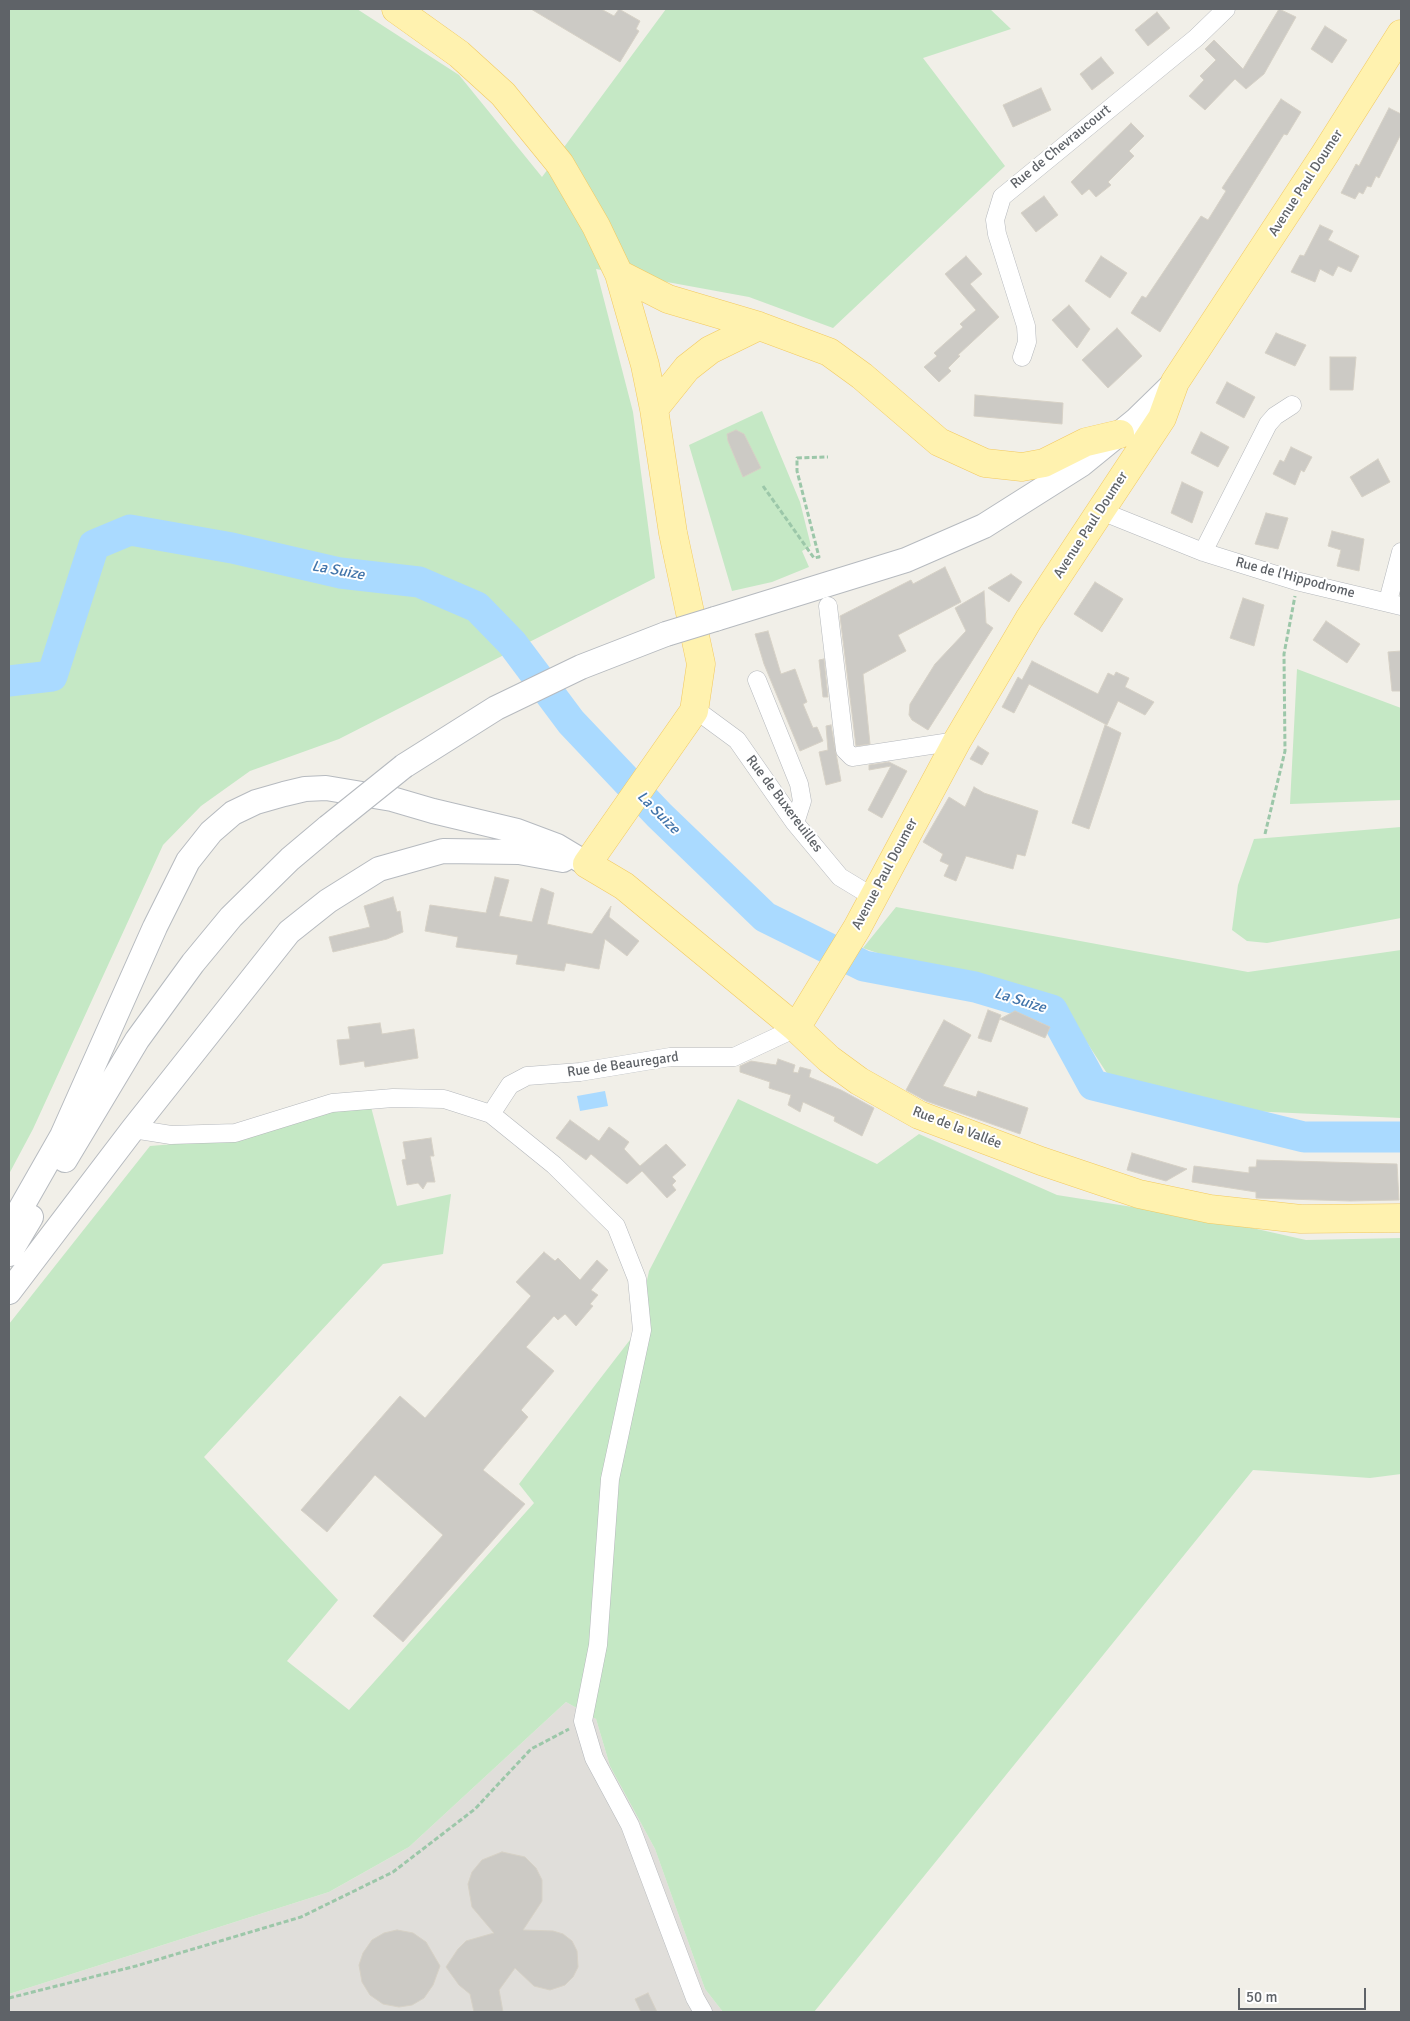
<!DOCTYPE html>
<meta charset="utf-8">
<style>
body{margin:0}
#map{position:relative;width:1410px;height:2021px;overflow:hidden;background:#f1efe8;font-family:Signika,sans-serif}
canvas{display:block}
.frame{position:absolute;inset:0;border:10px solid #5f6368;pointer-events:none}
.scale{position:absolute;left:1238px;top:1988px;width:128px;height:22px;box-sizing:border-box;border:2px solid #5f6368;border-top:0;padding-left:6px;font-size:15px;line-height:18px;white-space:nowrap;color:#5f6368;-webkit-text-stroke:4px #fff;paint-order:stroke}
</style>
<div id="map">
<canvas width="1410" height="2021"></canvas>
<div class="frame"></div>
<div class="scale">50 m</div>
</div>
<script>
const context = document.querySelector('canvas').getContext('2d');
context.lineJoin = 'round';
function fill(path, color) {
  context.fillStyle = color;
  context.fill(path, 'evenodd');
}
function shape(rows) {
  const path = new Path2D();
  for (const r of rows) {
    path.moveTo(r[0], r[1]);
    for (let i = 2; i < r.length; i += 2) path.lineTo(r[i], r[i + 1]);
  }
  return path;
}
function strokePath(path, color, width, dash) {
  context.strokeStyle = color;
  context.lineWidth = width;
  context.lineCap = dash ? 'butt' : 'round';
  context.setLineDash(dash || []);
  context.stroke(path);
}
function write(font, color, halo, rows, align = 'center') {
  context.font = font + ' Signika,sans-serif';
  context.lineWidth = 4;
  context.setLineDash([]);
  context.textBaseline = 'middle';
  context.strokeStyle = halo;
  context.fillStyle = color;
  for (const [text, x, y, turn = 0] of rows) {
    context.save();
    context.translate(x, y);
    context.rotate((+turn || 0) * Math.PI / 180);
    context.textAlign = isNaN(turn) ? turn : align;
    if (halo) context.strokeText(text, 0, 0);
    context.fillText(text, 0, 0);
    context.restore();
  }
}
const industrial = shape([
 [566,1702,596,1719,610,1766,655,1849,705,1989,723,2012,9,2012,9,1994,329,1892,409,1847]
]);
const green = shape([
 [9,9,357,9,459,75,542,177,666,9,990,9,1011,29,923,58,1005,166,833,328,749,297,596,269,633,412,655,578,339,739,250,771,201,806,163,845,33,1129,9,1174],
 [762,411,800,502,811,546,802,551,809,567,772,582,732,591,689,445],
 [1297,669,1401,708,1401,800,1290,804],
 [1401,827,1401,918,1267,943,1247,941,1232,930,1238,885,1254,839],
 [896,907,1248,972,1401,950,1401,1118,1249,1111,1112,1081,1073,1021,863,948],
 [738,1099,877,1164,919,1134,1057,1195,1221,1221,1306,1240,1401,1238,1401,1474,1370,1478,1253,1470,814,2012,723,2012,705,1989,655,1849,610,1766,596,1719,566,1702,409,1847,329,1892,9,1994,9,1324,150,1146,248,1138,330,1111,371,1107,397,1206,451,1194,443,1254,383,1264,204,1457,338,1600,287,1661,349,1710,534,1503,519,1484,636,1332,649,1271]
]);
const water = shape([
 [605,1091,608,1106,580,1111,577,1096]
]);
const river = shape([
 [9,681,52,676,94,545,130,530,232,548,340,573,419,582,477,607,512,643,571,722,659,815,765,917,864,966,975,987,1052,1010,1093,1085,1304,1137,1401,1137]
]);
const building = shape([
 [531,9,601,9,614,16,619,9,640,21,636,29,639,31,620,62,531,9],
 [1279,9,1296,17,1264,74,1246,89,1235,79,1205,110,1189,96,1204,80,1200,76,1216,60,1205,49,1214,40,1243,69,1279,9],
 [1157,12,1170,28,1148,46,1135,30,1157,12],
 [1325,26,1347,40,1332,63,1311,49,1325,26],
 [1101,57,1114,73,1092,90,1080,74,1101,57],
 [1041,88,1051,110,1013,127,1003,105,1041,88],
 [1281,99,1301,112,1287,135,1284,134,1160,332,1131,313,1142,296,1146,298,1201,216,1208,220,1226,191,1222,188,1281,99],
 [1389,108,1401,114,1401,134,1379,178,1376,176,1371,187,1367,186,1363,194,1359,192,1355,199,1341,193,1356,164,1359,166,1389,108],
 [1131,123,1144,136,1129,151,1134,156,1108,182,1111,185,1096,197,1089,189,1082,195,1071,182,1131,123],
 [1044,196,1058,215,1036,232,1021,213,1044,196],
 [1320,225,1333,231,1328,240,1359,256,1351,272,1338,266,1333,276,1320,269,1315,282,1291,272,1300,255,1304,256,1320,225],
 [966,256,982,274,970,284,999,317,958,355,960,356,948,368,951,371,939,382,924,367,937,356,934,353,963,327,960,324,976,310,945,274,966,256],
 [1101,256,1127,273,1110,298,1085,281,1101,256],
 [1069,305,1090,329,1077,348,1052,320,1069,305],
 [1117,328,1142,356,1108,388,1082,360,1117,328],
 [1276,333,1306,345,1295,366,1265,353,1276,333],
 [1330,357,1356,357,1353,390,1330,390,1330,357],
 [1227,382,1255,397,1244,418,1216,403,1227,382],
 [975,395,1063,403,1062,424,974,416,975,395],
 [736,430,744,434,761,468,743,477,728,441,727,434,736,430],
 [1201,432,1229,447,1218,467,1191,453,1201,432],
 [1291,447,1312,457,1304,472,1301,470,1295,485,1273,474,1280,460,1284,462,1291,447],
 [1378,459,1390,482,1362,497,1350,477,1378,459],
 [1182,482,1203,492,1192,523,1171,513,1182,482],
 [1266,513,1288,518,1278,549,1255,544,1266,513],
 [1332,531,1364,539,1359,571,1337,566,1341,550,1328,546,1332,531],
 [945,567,961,602,898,635,906,651,863,674,870,744,856,746,840,616,911,580,913,584,945,567],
 [1011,574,1022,582,1009,602,988,588,1011,574],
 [1095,582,1123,599,1102,632,1074,614,1095,582],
 [984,591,986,623,993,628,928,730,912,720,909,715,910,704,935,664,966,631,955,608,984,591],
 [1243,598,1264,605,1254,646,1230,638,1243,598],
 [1326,621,1360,644,1347,663,1313,640,1326,621],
 [768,631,781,674,795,669,807,702,803,704,813,728,817,727,823,741,800,751,764,664,755,634,768,631],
 [1401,651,1401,691,1392,691,1388,652,1401,651],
 [824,659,828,697,823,697,819,660,824,659],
 [1032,661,1098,694,1108,673,1114,676,1116,672,1129,678,1125,687,1154,702,1145,715,1118,701,1107,725,1029,684,1014,713,1002,707,1018,677,1022,680,1032,661],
 [831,725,841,781,826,785,819,752,828,750,826,726,831,725],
 [1105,725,1121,733,1089,829,1072,823,1105,725],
 [978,746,989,753,982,765,970,759,978,746],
 [889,762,907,771,882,818,868,810,891,766,869,770,869,765,889,762],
 [974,787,984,793,1038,811,1025,856,1017,854,1013,869,966,856,956,881,944,876,949,865,940,861,943,854,923,842,949,797,965,807,974,787],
 [495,877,509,880,499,916,532,922,541,888,554,893,547,924,592,934,611,906,609,917,639,941,627,956,605,939,599,969,566,963,564,971,516,964,518,955,456,947,458,937,425,931,430,905,486,913,495,877],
 [393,897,397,912,400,911,403,932,387,939,333,952,329,937,370,927,364,906,393,897],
 [988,1010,1001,1015,991,1042,978,1038,988,1010],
 [1015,1011,1050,1027,1045,1038,1000,1019,1015,1011],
 [944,1020,971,1035,943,1086,976,1097,978,1091,1028,1108,1020,1134,926,1101,906,1090,944,1020],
 [380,1023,382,1034,414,1029,418,1058,365,1067,364,1061,340,1065,337,1040,350,1039,348,1027,380,1023],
 [778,1059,795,1065,793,1072,798,1073,800,1067,811,1070,809,1077,841,1090,874,1108,862,1136,834,1121,835,1117,803,1102,800,1112,788,1105,791,1095,769,1088,770,1082,740,1072,740,1066,751,1061,776,1065,778,1059],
 [570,1120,599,1141,609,1127,629,1142,624,1149,640,1166,666,1144,686,1165,672,1177,676,1181,672,1185,676,1190,667,1198,642,1171,627,1184,591,1154,586,1160,556,1138,570,1120],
 [431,1138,434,1156,430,1156,435,1182,427,1182,423,1189,418,1183,407,1185,402,1160,406,1159,403,1142,431,1138],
 [1132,1153,1187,1169,1166,1181,1127,1170,1132,1153],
 [1257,1160,1397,1164,1399,1200,1350,1201,1256,1198,1256,1192,1192,1182,1194,1166,1249,1173,1249,1167,1256,1167,1257,1160],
 [544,1252,555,1261,558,1258,580,1280,597,1260,608,1270,591,1290,598,1295,590,1304,593,1306,576,1326,565,1314,558,1320,554,1316,526,1347,554,1371,521,1410,528,1417,483,1470,525,1504,403,1642,373,1616,443,1535,375,1475,327,1532,301,1510,400,1396,425,1418,531,1296,516,1282,544,1252],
 [502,1852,525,1857,536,1868,542,1880,542,1901,523,1930,553,1931,563,1934,572,1941,577,1951,578,1967,573,1977,565,1985,550,1990,534,1986,515,1968,499,1990,503,2012,474,2012,470,1994,459,1985,446,1967,458,1949,466,1941,494,1933,472,1907,468,1884,472,1872,482,1860,502,1852],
 [397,1930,413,1933,426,1942,440,1966,433,1985,424,1998,412,2005,399,2007,383,2004,370,1995,362,1982,359,1965,363,1953,372,1940,384,1933,397,1930],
 [648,1993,657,2012,641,2012,635,1999,648,1993]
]);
const path = shape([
 [763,486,814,558,819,557,797,471,797,458,828,457],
 [1265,834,1285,751,1284,654,1295,596],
 [9,1998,136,1966,301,1917,393,1872,475,1809,531,1749,569,1729]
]);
const street = shape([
 [1022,357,1027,342,1026,326,997,234,995,220,1002,197,1196,38,1226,9],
 [1101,511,1203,552,1296,581,1401,606],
 [1203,552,1268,424,1275,416,1292,405],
 [1388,601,1401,552],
 [828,606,845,750,852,757,957,741],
 [757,680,799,784,802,801,795,823],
 [694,711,703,715,737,740,795,823,840,877,873,897],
 [491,1114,510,1085,527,1076,580,1072,670,1057,734,1057,796,1028],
 [133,1129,171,1135,235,1133,332,1103,393,1098,444,1099,491,1114,554,1165,616,1226,637,1279,642,1330,610,1479,598,1645,583,1721,594,1758,630,1825,695,1998,703,2012]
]);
const secondary = shape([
 [715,619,906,560,984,526,1082,464,1136,420,1175,382],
 [404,766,496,708,581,667,666,634],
 [65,1160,137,1040,193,963,231,917,290,859,328,827],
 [9,1229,62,1136,155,927,188,861,211,832,233,813,256,802,284,794,305,789,326,788,392,799,433,811,517,831,557,846,587,864],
 [9,1254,31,1217],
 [9,1292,133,1129,289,932,328,901,379,869,443,851,519,852,563,860]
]);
const primary = shape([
 [396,9,459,54,503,94,560,164,596,226,619,274,645,365,654,409,673,533,701,664,694,711,587,864,624,886,796,1028,829,1059,859,1081,919,1115,1041,1161,1139,1194,1210,1209,1301,1219,1401,1218],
 [619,274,668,299,759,326,829,352,862,376,939,442,985,463,1022,467,1044,463,1086,442,1120,434],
 [654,409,687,368,710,350,759,326],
 [796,1028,857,928,957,741,1029,619,1162,418,1175,382,1325,154,1401,34]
]);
const secondaryBridge = shape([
 [666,634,715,619],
 [328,827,404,766]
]);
const streetNames = [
 ["Rue de Chevraucourt",1061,147,-39],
 ["Avenue Paul Doumer",1306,183,-57],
 ["Avenue Paul Doumer",1091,525,-57],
 ["Rue de l'Hippodrome",1295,578,15],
 ["Rue de Buxereuilles",784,804,53],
 ["Avenue Paul Doumer",885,874,-62],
 ["Rue de Beauregard",623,1065,-8],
 ["Rue de la Vallée",957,1128,21]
];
const waterNames = [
 ["La Suize",338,571,10],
 ["La Suize",658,813,45],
 ["La Suize",1020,1001,17]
];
fill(industrial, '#e0deda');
fill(green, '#c5e8c5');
fill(water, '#aadaff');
strokePath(river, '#aadaff', 31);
fill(building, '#cccac5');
strokePath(building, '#d6d1c6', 1);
strokePath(street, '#b5b8bc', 19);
strokePath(secondary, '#b6babf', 26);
strokePath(primary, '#f2c960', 29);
strokePath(path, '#9cc7a9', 3, [5, 2.5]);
strokePath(street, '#fff', 18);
strokePath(secondary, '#fff', 24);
strokePath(primary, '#fff2af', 28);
strokePath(secondaryBridge, '#b6babf', 26, []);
strokePath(secondaryBridge, '#fff', 24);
write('14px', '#5f6368', '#fff', streetNames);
write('italic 15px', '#4174aa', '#fff', waterNames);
</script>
